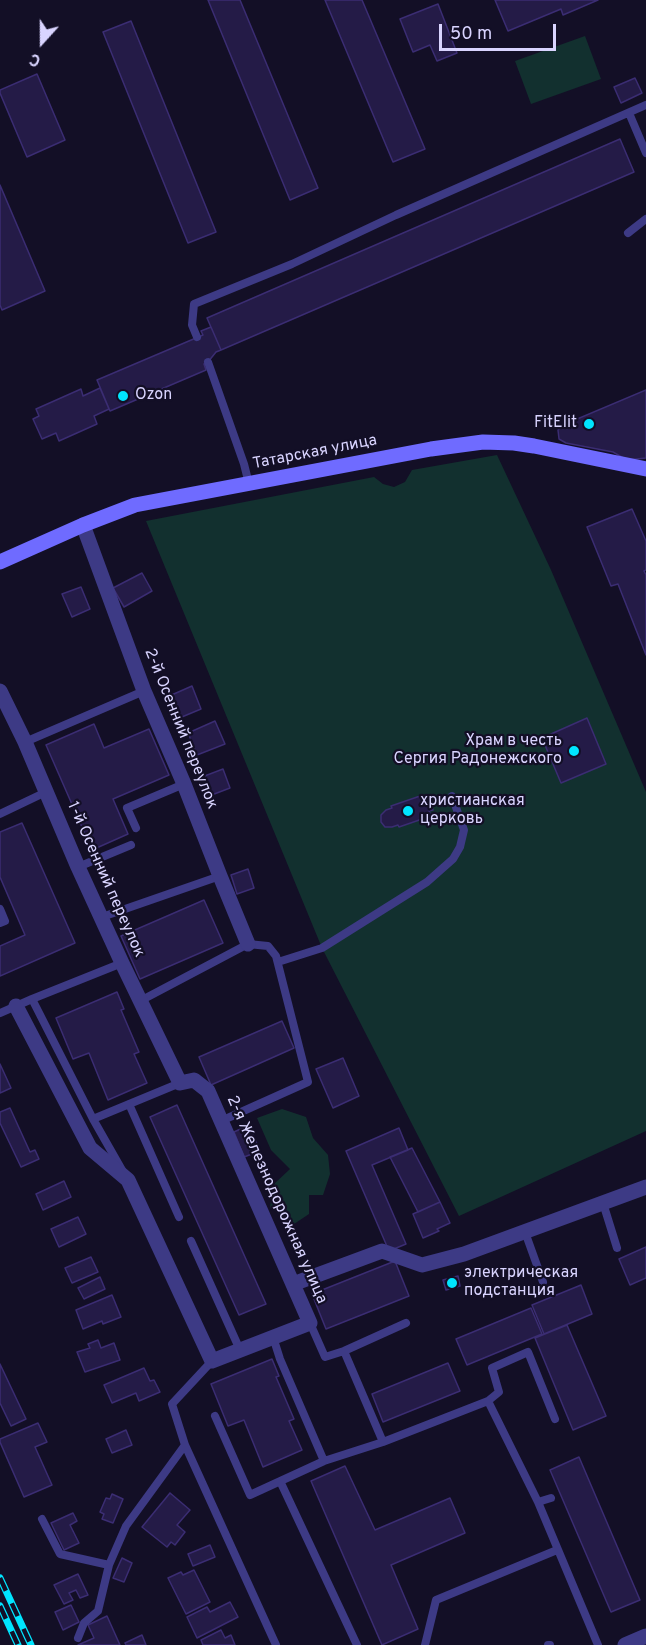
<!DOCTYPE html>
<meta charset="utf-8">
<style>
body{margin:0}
#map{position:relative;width:646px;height:1645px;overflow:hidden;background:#130f26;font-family:Overpass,sans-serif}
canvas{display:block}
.north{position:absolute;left:12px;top:12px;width:60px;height:60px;-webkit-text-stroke:4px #130f26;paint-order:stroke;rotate:201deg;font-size:16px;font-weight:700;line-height:24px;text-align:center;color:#d9d4ff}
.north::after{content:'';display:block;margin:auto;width:21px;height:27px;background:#d9d4ff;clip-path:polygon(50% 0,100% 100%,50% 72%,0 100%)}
.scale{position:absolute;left:439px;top:24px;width:117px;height:27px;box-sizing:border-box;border:3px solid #d9d4ff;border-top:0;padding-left:8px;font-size:18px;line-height:21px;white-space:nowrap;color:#d9d4ff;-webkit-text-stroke:4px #130f26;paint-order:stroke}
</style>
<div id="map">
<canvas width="646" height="1645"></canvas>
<div class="north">С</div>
<div class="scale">50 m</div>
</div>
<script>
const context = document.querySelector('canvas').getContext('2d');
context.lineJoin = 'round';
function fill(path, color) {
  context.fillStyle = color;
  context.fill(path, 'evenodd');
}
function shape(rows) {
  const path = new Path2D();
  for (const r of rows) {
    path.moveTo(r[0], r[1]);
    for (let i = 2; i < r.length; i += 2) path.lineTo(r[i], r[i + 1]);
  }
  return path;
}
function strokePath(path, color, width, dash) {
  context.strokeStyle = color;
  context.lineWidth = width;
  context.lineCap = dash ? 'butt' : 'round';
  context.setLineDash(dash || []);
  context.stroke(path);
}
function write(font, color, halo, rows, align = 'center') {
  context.font = font + ' Overpass,sans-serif';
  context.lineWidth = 4.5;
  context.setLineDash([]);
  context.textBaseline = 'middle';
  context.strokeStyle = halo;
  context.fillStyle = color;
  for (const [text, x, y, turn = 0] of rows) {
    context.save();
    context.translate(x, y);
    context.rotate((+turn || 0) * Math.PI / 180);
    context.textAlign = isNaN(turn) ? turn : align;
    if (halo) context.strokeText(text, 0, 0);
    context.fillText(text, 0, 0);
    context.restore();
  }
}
const green = shape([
 [585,36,601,79,531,104,515,61],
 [497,455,551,570,646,792,646,1131,459,1216,322,948,146,521,374,477,383,484,394,487,405,482,412,470],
 [282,1109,306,1117,313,1138,328,1155,330,1174,323,1195,309,1195,309,1214,294,1224,270,1208,273,1185,290,1169,271,1150,257,1118]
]);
const building = shape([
 [208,0,240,0,318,188,290,200,208,0],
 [325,0,362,0,425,149,393,162,325,0],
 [495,0,598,0,563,15,561,9,508,31,495,0],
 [438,4,457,53,437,61,430,45,413,52,400,19,438,4],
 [131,21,216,232,188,243,103,32,131,21],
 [37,74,65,140,27,157,0,93,0,90,37,74],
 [635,78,642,93,621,103,614,87,635,78],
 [620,139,634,172,221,350,207,318,620,139],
 [0,185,45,291,2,310,0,305,0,185],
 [211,327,221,350,216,352,208,362,204,364,206,370,110,411,97,380,203,335,201,331,211,327],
 [100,388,109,409,94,416,97,424,59,441,56,433,42,439,33,419,39,416,36,409,81,389,83,396,100,388],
 [646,390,646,458,627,460,613,452,566,443,559,439,558,430,563,425,646,390],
 [632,509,646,541,646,570,644,571,646,575,646,655,618,584,611,586,587,527,632,509],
 [142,573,152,591,124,607,113,588,142,573],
 [81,587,90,609,72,617,62,594,81,587],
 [192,686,201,709,177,719,167,697,192,686],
 [587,718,606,764,561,783,542,738,587,718],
 [215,721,225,744,197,755,188,733,215,721],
 [94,724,104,748,149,729,169,775,113,799,128,834,92,850,46,745,94,724],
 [223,769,230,788,209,796,202,777,223,769],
 [423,795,425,799,429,798,433,810,429,811,431,816,399,827,398,825,392,827,385,827,381,822,381,815,386,810,392,808,391,806,423,795],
 [22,823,75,943,0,976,0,946,25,935,0,877,0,832,22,823],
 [248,869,254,888,237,894,231,875,248,869],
 [204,900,223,943,140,979,121,936,204,900],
 [117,992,124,1009,121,1010,139,1052,134,1054,147,1083,108,1100,89,1053,73,1059,56,1018,117,992],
 [282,1021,294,1048,211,1085,199,1057,282,1021],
 [343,1058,359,1096,333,1108,316,1069,343,1058],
 [0,1064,11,1088,0,1093,0,1064],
 [177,1105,266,1304,239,1315,150,1117,177,1105],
 [10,1108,30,1152,35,1150,39,1159,21,1167,0,1123,0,1112,10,1108],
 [249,1125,260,1151,244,1157,234,1132,249,1125],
 [399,1128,408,1150,372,1165,406,1244,389,1251,346,1151,399,1128],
 [412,1148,440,1202,418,1212,390,1157,412,1148],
 [64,1181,71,1197,43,1210,36,1194,64,1181],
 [440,1202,450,1223,437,1229,439,1231,423,1238,413,1214,440,1202],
 [78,1217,86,1234,59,1247,51,1229,78,1217],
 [646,1247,646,1278,630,1285,619,1259,646,1247],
 [91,1257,98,1272,72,1283,65,1268,91,1257],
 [395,1261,409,1296,326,1329,312,1294,395,1261],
 [458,1276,460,1286,446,1290,443,1280,458,1276],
 [100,1277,105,1289,84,1299,78,1288,100,1277],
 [581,1285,592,1314,544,1334,532,1305,581,1285],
 [112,1295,121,1317,103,1324,102,1321,83,1329,76,1310,112,1295],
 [531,1308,542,1334,467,1365,456,1339,531,1308],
 [567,1325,606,1416,573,1430,535,1338,567,1325],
 [98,1340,101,1348,114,1343,120,1360,85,1372,77,1352,90,1348,88,1344,98,1340],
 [272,1359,279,1376,276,1377,294,1419,289,1421,302,1450,263,1467,244,1420,228,1426,211,1384,272,1359],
 [448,1363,460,1391,383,1422,372,1394,448,1363],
 [0,1364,26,1419,11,1426,0,1403,0,1364],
 [144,1368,150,1381,154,1380,160,1392,139,1401,136,1393,112,1403,104,1385,144,1368],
 [38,1423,47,1442,35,1447,52,1485,24,1497,0,1442,0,1439,38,1423],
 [126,1430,132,1445,112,1453,106,1439,126,1430],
 [579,1457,640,1600,611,1612,550,1470,579,1457],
 [345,1466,375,1530,450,1498,465,1533,391,1565,418,1629,382,1645,311,1481,345,1466],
 [170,1493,190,1510,177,1525,185,1532,175,1545,171,1542,167,1547,142,1527,170,1493],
 [112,1494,123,1499,113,1523,102,1519,104,1514,100,1512,106,1498,110,1499,112,1494],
 [73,1513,77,1521,70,1525,79,1543,64,1550,51,1523,73,1513],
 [210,1545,215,1557,193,1566,188,1554,210,1545],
 [122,1558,132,1563,124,1582,113,1578,122,1558],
 [194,1570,210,1602,186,1614,168,1578,181,1572,183,1575,194,1570],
 [78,1574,88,1595,80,1598,76,1590,69,1593,73,1600,64,1604,54,1585,78,1574],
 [230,1602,238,1617,197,1638,187,1617,207,1607,210,1612,230,1602],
 [71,1605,79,1622,63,1630,55,1612,71,1605],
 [107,1616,120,1645,78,1645,94,1638,88,1625,107,1616],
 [221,1630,225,1638,231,1635,235,1645,203,1645,201,1640,221,1630],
 [142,1635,146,1645,126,1645,125,1643,142,1635]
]);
const lane = shape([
 [629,113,646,153],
 [628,233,646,219],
 [197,337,192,325,194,304,292,264,396,215,646,105],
 [208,362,244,464,249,484],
 [25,742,144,691],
 [0,814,46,792],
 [136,828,127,808,184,784],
 [78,867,131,845],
 [0,909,5,921,0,923],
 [102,917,220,876],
 [278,962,322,948,427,882,453,859,460,847,464,830,452,796],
 [32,999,93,1119,180,1083],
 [140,1001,248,944,268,946,276,956,308,1082,221,1121],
 [0,1013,32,999,122,963],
 [129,1104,179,1217],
 [93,1119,122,1170],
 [603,1203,617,1248],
 [525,1232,543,1282],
 [191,1241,240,1350],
 [310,1323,325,1357,344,1351,406,1323],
 [273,1337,280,1359,324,1461],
 [344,1351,383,1442,488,1401,538,1502,598,1645],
 [212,1361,172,1404,185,1445,276,1645],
 [488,1401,499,1392,492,1368,528,1352,555,1419],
 [215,1416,250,1495,324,1461,383,1442],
 [280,1481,357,1645],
 [538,1502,551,1498],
 [42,1519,60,1554,109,1565],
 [78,1638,84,1623,98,1611,109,1565,126,1526,185,1445],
 [425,1645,436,1600,557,1550],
 [548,1645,550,1645]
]);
const street = shape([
 [83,525,144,691,184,784,220,876,248,944],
 [0,691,25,742,78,867,122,963,180,1083,194,1080,208,1091,310,1323,212,1361,128,1180,90,1148,16,1006],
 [293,1284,382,1251,422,1265,464,1254,646,1187],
 [625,1645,646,1636]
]);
const secondary = shape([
 [0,562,83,525,135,505,431,449,483,442,514,443,534,446,646,469]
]);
const rail = shape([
 [0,1578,31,1645],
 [0,1606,18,1645]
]);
const markers = [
 [123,396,6,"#00e5ff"],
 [589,424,6,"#00e5ff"],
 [574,751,6,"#00e5ff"],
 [408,811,6,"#00e5ff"],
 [452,1283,6,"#00e5ff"]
];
const poiNames = [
 ["Ozon",135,396],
 ["FitElit",577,424,"right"],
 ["Храм в честь",562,742,"right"],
 ["Сергия Радонежского",562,760,"right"],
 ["христианская",420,802],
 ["церковь",420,820],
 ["электрическая",464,1274],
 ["подстанция",464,1292]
];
const streetNames = [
 ["Татарская улица",315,453,-11],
 ["2-й Осенний переулок",180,729,68],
 ["1-й Осенний переулок",105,880,66],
 ["2-я Железнодорожная улица",276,1200,66]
];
fill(green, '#12302f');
fill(building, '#241b47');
strokePath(building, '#3b2d73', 1.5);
strokePath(lane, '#3d3a85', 8);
strokePath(street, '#3d3a85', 15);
strokePath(secondary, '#6f6bff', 15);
strokePath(rail, '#00e5ff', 7);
strokePath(rail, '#130f26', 4.5, [14]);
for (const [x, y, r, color] of markers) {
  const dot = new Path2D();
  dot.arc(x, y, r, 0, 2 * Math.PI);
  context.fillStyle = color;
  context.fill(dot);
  strokePath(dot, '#130f26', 2);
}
write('16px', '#d9d4ff', '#130f26', poiNames, 'left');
write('16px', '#d9d4ff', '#130f26', streetNames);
</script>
